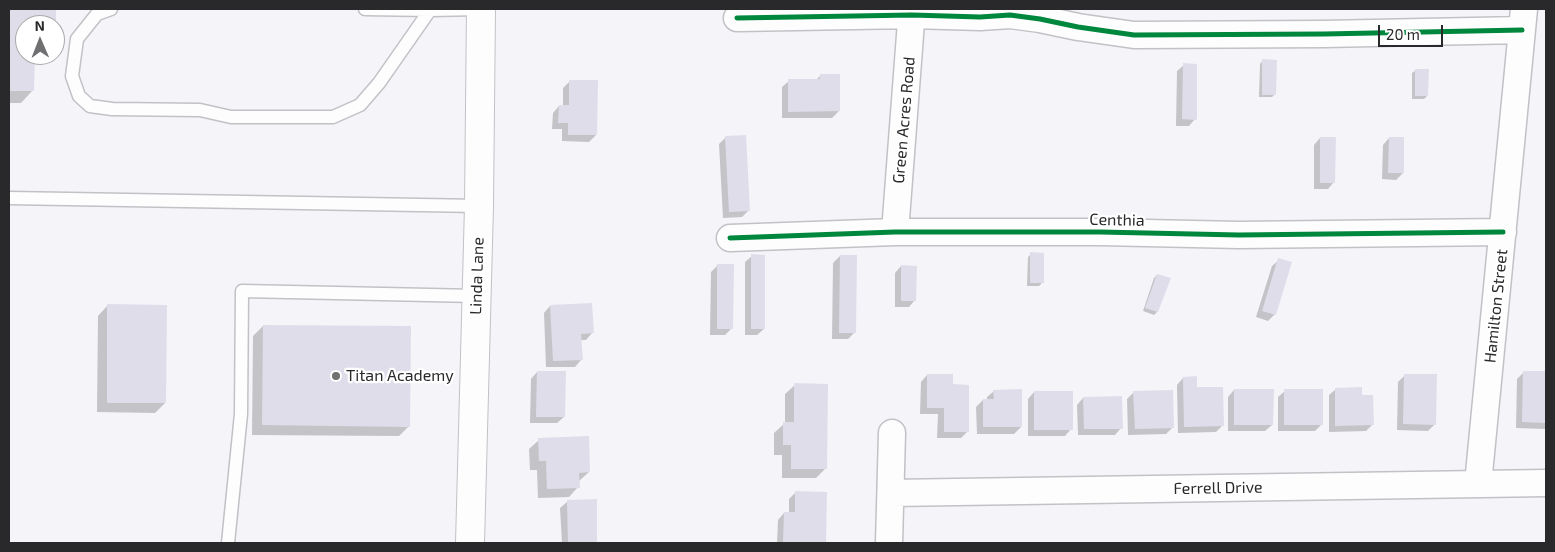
<!DOCTYPE html>
<style>
body{margin:0}
#map{position:relative;width:1555px;height:552px;overflow:hidden;background:#f5f4f9;font-family:"Exo 2",sans-serif}
canvas{display:block}
.frame{position:absolute;inset:0;border:10px solid #29292b;pointer-events:none}
.north{position:absolute;left:15px;top:15px;width:50px;height:50px;box-sizing:border-box;background:#fff;border:1px solid #a9a9aa;border-radius:50%;rotate:359deg;font-size:14px;font-weight:700;line-height:20px;text-align:center;color:#29292b}
.north::after{content:'';display:block;margin:auto;width:18px;height:22px;background:#707073;clip-path:polygon(50% 0,100% 100%,50% 72%,0 100%)}
.scale{position:absolute;left:1378px;top:25px;width:65px;height:22px;box-sizing:border-box;border:2px solid #29292b;border-top:0;padding-left:6px;font-size:15px;line-height:18px;white-space:nowrap;color:#29292b;-webkit-text-stroke:4px #fff;paint-order:stroke}
</style>
<div id="map">
<canvas width="1555" height="552"></canvas>
<div class="frame"></div>
<div class="north">N</div>
<div class="scale">20 m</div>
</div>
<script>
const context = document.querySelector('canvas').getContext('2d');
context.lineJoin = 'round';
function fill(path, color) {
  context.fillStyle = color;
  context.fill(path, 'evenodd');
}
function shape(rows) {
  const path = new Path2D();
  for (const r of rows) {
    path.moveTo(r[0], r[1]);
    for (let i = 2; i < r.length; i += 2) path.lineTo(r[i], r[i + 1]);
  }
  return path;
}
function strokePath(path, color, width, dash) {
  context.strokeStyle = color;
  context.lineWidth = width;
  context.lineCap = dash ? 'butt' : 'round';
  context.setLineDash(dash || []);
  context.stroke(path);
}
function write(font, color, halo, rows, align = 'center') {
  context.font = font + ' "Exo 2",sans-serif';
  context.lineWidth = 4.5;
  context.setLineDash([]);
  context.textBaseline = 'middle';
  context.strokeStyle = halo;
  context.fillStyle = color;
  for (const [text, x, y, turn = 0] of rows) {
    context.save();
    context.translate(x, y);
    context.rotate((+turn || 0) * Math.PI / 180);
    context.textAlign = isNaN(turn) ? turn : align;
    if (halo) context.strokeText(text, 0, 0);
    context.fillText(text, 0, 0);
    context.restore();
  }
}
const shadow = shape([
 [9,9,55,9,54,25,25,25,25,55,50,55,42,64,34,64,33,90,21,103,9,103],
 [1263,60,1275,94,1272,97,1259,97,1260,64],
 [1184,65,1195,119,1189,126,1176,126,1177,71],
 [1416,70,1427,96,1424,99,1412,99,1412,73],
 [820,76,839,111,832,118,782,118,782,87,789,81,816,80],
 [570,81,596,135,589,142,562,141,562,129,552,129,553,113,559,106,563,106,563,88],
 [726,137,748,211,742,217,723,218,719,144],
 [1320,138,1334,182,1328,189,1314,189,1314,145],
 [1389,138,1403,173,1396,180,1382,179,1383,145],
 [1031,254,1042,283,1039,286,1027,286,1028,257],
 [752,256,764,329,757,335,745,335,745,262],
 [840,256,855,332,848,339,832,339,833,263],
 [1279,260,1275,314,1268,321,1256,317,1272,266],
 [717,266,732,328,725,335,710,335,711,272],
 [901,266,915,300,909,307,895,307,895,273],
 [1157,275,1157,312,1154,315,1143,311,1154,278],
 [107,306,165,403,155,413,97,412,98,316],
 [550,306,592,333,586,340,580,340,581,360,575,367,546,367,544,313],
 [263,326,409,426,399,436,252,435,253,336],
 [537,372,564,417,557,423,530,423,531,379],
 [1524,372,1546,372,1546,429,1516,428,1517,379],
 [927,375,952,386,968,431,961,438,937,438,938,414,920,414,921,382],
 [1405,375,1435,424,1428,431,1397,430,1398,382],
 [1183,378,1196,388,1222,426,1216,432,1178,433,1177,385],
 [795,385,826,468,816,478,782,478,782,455,774,455,774,433,785,423,785,394],
 [1336,389,1361,396,1372,425,1366,431,1329,432,1329,395],
 [1234,390,1272,425,1265,431,1228,431,1228,397],
 [994,391,1021,427,1014,434,977,434,976,407,983,400,987,400,987,397],
 [1285,391,1322,424,1315,431,1278,431,1278,397],
 [1034,392,1071,429,1065,436,1028,436,1028,399],
 [1134,392,1173,427,1166,434,1128,435,1127,399],
 [1083,398,1121,428,1115,435,1078,435,1077,405],
 [539,440,589,472,578,482,578,487,569,497,538,498,537,470,530,470,529,449],
 [795,493,825,543,777,543,778,520,784,513,789,513,789,499],
 [596,500,596,543,562,543,560,508,567,502]
]);
const building = shape([
 [9,9,56,9,56,25,25,25,25,55,35,55,34,91,9,91],
 [1262,59,1277,60,1276,95,1262,95],
 [1183,63,1197,64,1197,120,1182,119],
 [1415,69,1429,69,1428,96,1415,96],
 [820,74,840,74,840,111,788,112,788,79,820,79],
 [569,80,598,80,597,135,568,135,568,123,558,123,559,105,569,105],
 [746,135,750,211,729,212,725,136],
 [1320,137,1336,137,1335,183,1320,183],
 [1389,137,1404,137,1404,173,1388,173],
 [1030,252,1044,253,1044,283,1030,283],
 [751,254,765,255,765,329,751,329],
 [840,255,857,255,856,333,839,333],
 [1278,258,1292,262,1276,315,1262,311],
 [717,264,734,264,733,329,717,329],
 [901,265,917,266,916,301,901,301],
 [1157,274,1171,278,1158,312,1145,308],
 [592,303,594,333,581,334,583,360,553,361,550,305],
 [107,304,167,305,166,403,107,403],
 [263,325,411,326,410,427,262,425],
 [537,371,566,371,565,417,536,417],
 [1523,371,1546,371,1546,423,1522,422],
 [927,374,953,374,953,384,969,385,969,432,944,432,944,408,927,408],
 [1404,374,1437,374,1436,425,1403,424],
 [1197,376,1197,387,1223,387,1224,426,1184,427,1183,377],
 [794,383,828,384,827,469,791,469,791,445,783,445,783,422,794,422],
 [1362,387,1362,395,1373,395,1374,425,1335,426,1335,388],
 [1022,389,1022,427,983,427,983,399,994,399,993,390],
 [1234,389,1274,389,1273,425,1234,425],
 [1284,389,1323,389,1323,425,1284,425],
 [1173,390,1174,428,1135,429,1133,391],
 [1034,391,1073,391,1073,430,1034,430],
 [1122,396,1123,429,1084,429,1083,397],
 [589,436,590,472,579,473,580,488,547,489,546,461,539,461,538,438],
 [795,491,827,492,826,543,783,543,784,512,795,512],
 [597,499,597,543,568,543,567,500]
]);
const service = shape([
 [111,9,97,14,77,39,72,76,79,96,90,106,112,109,200,110,231,117,333,117,360,105,379,83,430,10],
 [365,9,430,10,481,9],
 [9,198,479,206],
 [228,543,241,414,242,291,476,296]
]);
const minor = shape([
 [737,18,912,15,980,17,1010,15,1040,19,1078,27,1134,35,1324,34,1522,30],
 [895,232,912,9],
 [730,238,895,232,1100,232,1239,235,1503,232],
 [1478,484,1524,9],
 [891,493,1546,483],
 [889,543,892,433]
]);
const tertiary = shape([
 [470,543,479,206,481,9]
]);
const cycleway = shape([
 [737,18,912,15,980,17,1010,15,1040,19,1078,27,1134,35,1324,34,1522,30],
 [730,238,895,232,1100,232,1239,235,1503,232]
]);
const markers = [
 [336,376,5,"#707073"]
];
const streetNames = [
 ["Green Acres Road",904,120,-85],
 ["Centhia",1117,220,1],
 ["Linda Lane",477,276,-88],
 ["Hamilton Street",1496,306,-84],
 ["Ferrell Drive",1218,488,-1]
];
const poiNames = [
 ["Titan Academy",346,376]
];
fill(shadow, '#0003');
fill(building, '#dfddea');
strokePath(service, '#c2c1c5', 15);
strokePath(minor, '#c2c1c5', 29);
strokePath(tertiary, '#c2c1c5', 30);
strokePath(service, '#fefdfe', 12);
strokePath(minor, '#fefdfe', 26);
strokePath(tertiary, '#fefdfe', 28);
strokePath(cycleway, '#00873e', 5);
for (const [x, y, r, color] of markers) {
  const dot = new Path2D();
  dot.arc(x, y, r, 0, 2 * Math.PI);
  context.fillStyle = color;
  context.fill(dot);
  strokePath(dot, '#fff', 2);
}
write('16px', '#29292b', '#fff', streetNames);
write('16px', '#29292b', '#fff', poiNames, 'left');
</script>
